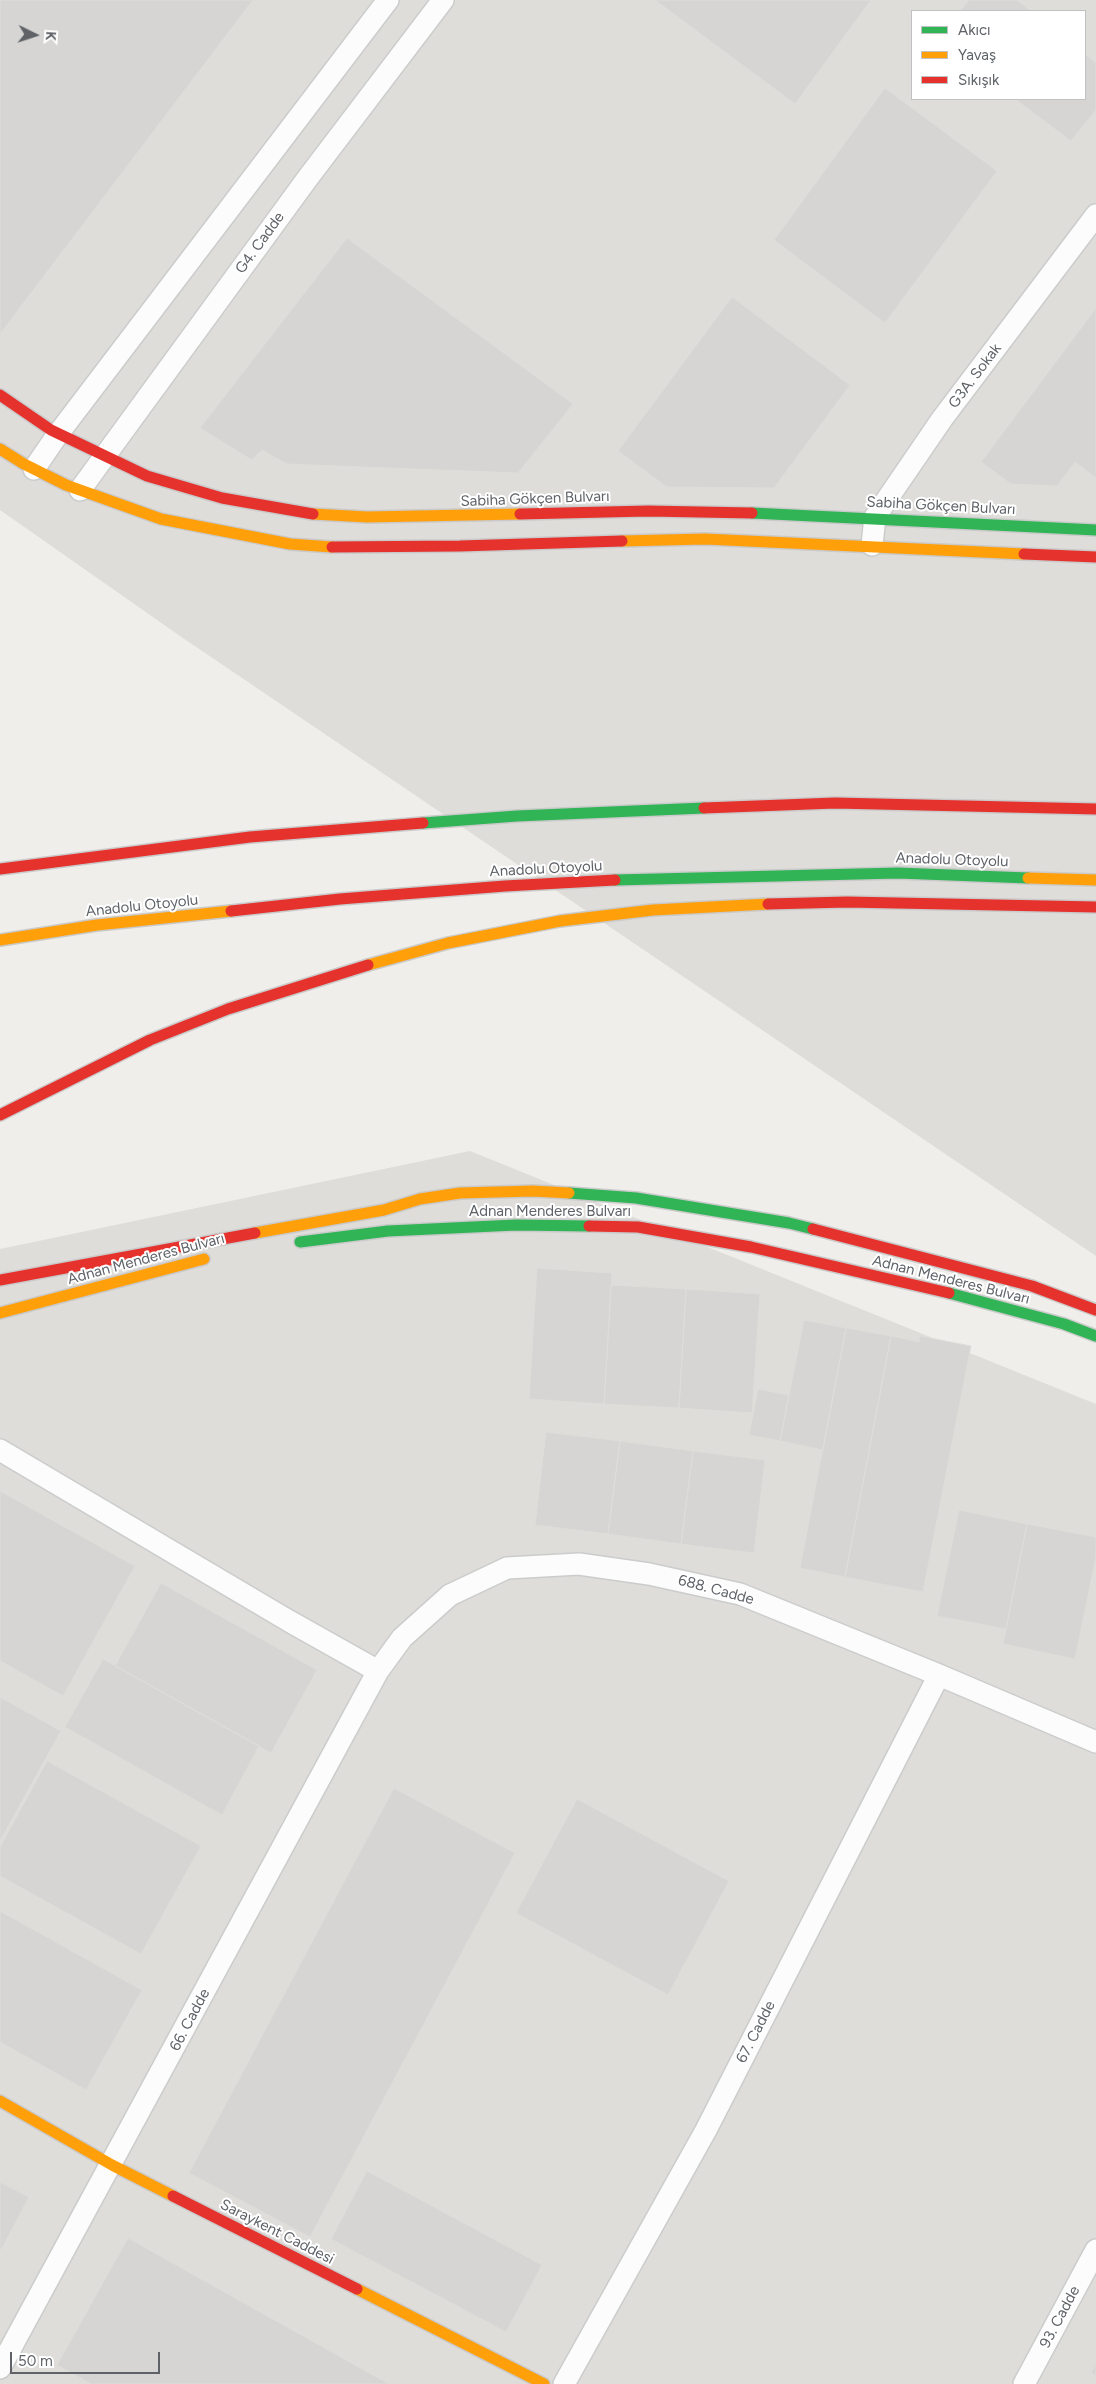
<!DOCTYPE html>
<meta charset="utf-8">
<style>
body{margin:0}
#map{position:relative;width:1096px;height:2384px;overflow:hidden;background:#efeeea;font-family:Figtree,sans-serif}
canvas{display:block}
.legend{position:absolute;left:911px;top:10px;width:175px;height:90px;box-sizing:border-box;background:#fff;border:1px solid #bfc1c3;margin:0;padding:6px 9px;list-style:none;font-size:15px;color:#5f6368}
.legend li{display:flex;align-items:center;gap:10px;height:25px}
.legend b{width:25px;border:1px solid #bfc1c3}
.north{position:absolute;left:10px;top:10px;width:50px;height:50px;-webkit-text-stroke:4px #fff;paint-order:stroke;rotate:94deg;font-size:14px;font-weight:700;line-height:20px;text-align:center;color:#5f6368}
.north::after{content:'';display:block;margin:auto;width:18px;height:22px;background:#5f6368;clip-path:polygon(50% 0,100% 100%,50% 72%,0 100%)}
.scale{position:absolute;left:10px;top:2352px;width:150px;height:22px;box-sizing:border-box;border:2px solid #5f6368;border-top:0;padding-left:6px;font-size:15px;line-height:18px;white-space:nowrap;color:#5f6368;-webkit-text-stroke:4px #fff;paint-order:stroke}
</style>
<div id="map">
<canvas width="1096" height="2384"></canvas>
<ul class="legend">
<li><b style="height:6px;background:#30b455"></b>Akıcı</li>
<li><b style="height:6px;background:#ff9f0a"></b>Yavaş</li>
<li><b style="height:6px;background:#e5322d"></b>Sıkışık</li>
</ul>
<div class="north">K</div>
<div class="scale">50 m</div>
</div>
<script>
const context = document.querySelector('canvas').getContext('2d');
context.lineJoin = 'round';
function fill(path, color) {
  context.fillStyle = color;
  context.fill(path, 'evenodd');
}
function shape(rows) {
  const path = new Path2D();
  for (const r of rows) {
    path.moveTo(r[0], r[1]);
    for (let i = 2; i < r.length; i += 2) path.lineTo(r[i], r[i + 1]);
  }
  return path;
}
function strokePath(path, color, width, dash) {
  context.strokeStyle = color;
  context.lineWidth = width;
  context.lineCap = dash ? 'butt' : 'round';
  context.setLineDash(dash || []);
  context.stroke(path);
}
function write(font, color, halo, rows, align = 'center') {
  context.font = font + ' Figtree,sans-serif';
  context.lineWidth = 4;
  context.setLineDash([]);
  context.textBaseline = 'middle';
  context.strokeStyle = halo;
  context.fillStyle = color;
  for (const [text, x, y, turn = 0] of rows) {
    context.save();
    context.translate(x, y);
    context.rotate((+turn || 0) * Math.PI / 180);
    context.textAlign = isNaN(turn) ? turn : align;
    if (halo) context.strokeText(text, 0, 0);
    context.fillText(text, 0, 0);
    context.restore();
  }
}
const industrial = shape([
 [0,0,1096,0,1096,1256,180,636,0,510],
 [912,11,1085,11,1085,99,912,99],
 [470,1151,1096,1404,1096,2384,0,2384,0,1249]
]);
const building = shape([
 [0,0,253,0,0,334,0,0],
 [655,0,871,0,795,104,655,0],
 [969,0,1017,0,1031,11,960,11,969,0],
 [1085,54,1096,63,1096,110,1071,141,1015,99,1085,99,1085,54],
 [885,88,997,171,885,323,774,240,885,88],
 [347,238,573,404,518,473,287,464,262,450,252,460,200,428,347,238],
 [732,297,850,385,774,488,667,487,618,451,732,297],
 [1096,308,1096,478,1075,462,1057,486,1011,484,981,462,1096,308],
 [537,1268,612,1273,604,1404,529,1399,537,1268],
 [611,1285,686,1289,679,1408,604,1404,611,1285],
 [686,1289,760,1294,752,1413,679,1408,686,1289],
 [804,1320,846,1328,823,1450,780,1441,804,1320],
 [846,1328,891,1336,845,1577,800,1568,846,1328],
 [891,1336,919,1342,920,1336,971,1346,923,1592,845,1577,891,1336],
 [758,1389,789,1395,780,1441,749,1435,758,1389],
 [546,1432,620,1441,608,1534,535,1525,546,1432],
 [620,1441,693,1451,681,1544,608,1534,620,1441],
 [693,1451,765,1460,754,1553,681,1544,693,1451],
 [0,1491,135,1566,63,1696,0,1661,0,1491],
 [959,1510,1027,1524,1006,1629,937,1616,959,1510],
 [1027,1524,1096,1537,1096,1557,1075,1659,1003,1644,1027,1524],
 [161,1583,317,1670,271,1753,115,1666,161,1583],
 [103,1659,259,1746,222,1815,65,1727,103,1659],
 [0,1697,61,1731,0,1841,0,1697],
 [47,1761,201,1846,141,1954,0,1876,0,1847,47,1761],
 [394,1788,515,1853,310,2237,189,2173,394,1788],
 [577,1799,729,1881,668,1995,516,1913,577,1799],
 [0,1911,142,1990,86,2090,0,2042,0,1911],
 [367,2171,542,2265,506,2332,331,2239,367,2171],
 [0,2182,29,2197,0,2252,0,2182],
 [128,2238,389,2384,91,2384,57,2365,128,2238],
 [1096,2364,1096,2376,1091,2373,1096,2364]
]);
const street = shape([
 [34,469,58,434,388,0],
 [80,490,307,179,443,0],
 [872,545,875,517,942,419,1096,215],
 [0,1450,289,1621,378,1671],
 [0,2368,378,1671,402,1638,450,1595,507,1568,579,1564,649,1574,740,1594,939,1675,1096,1742],
 [564,2384,706,2130,939,1675],
 [1024,2384,1096,2250]
]);
const fast = shape([
 [752,513,1096,530],
 [423,823,517,816,704,808],
 [615,880,898,873,1028,878],
 [569,1193,636,1198,789,1223,813,1229],
 [300,1242,388,1231,516,1225,589,1226],
 [949,1293,1064,1324,1096,1336]
]);
const slow = shape([
 [0,449,24,464,66,485,161,519,290,544,332,547],
 [313,514,367,517,520,514],
 [622,541,705,539,1024,554],
 [1028,878,1096,880],
 [0,940,97,925,231,911],
 [368,965,448,943,560,921,653,910,768,904],
 [255,1233,384,1210,420,1199,460,1193,533,1191,569,1193],
 [0,1313,204,1259],
 [0,2101,112,2165,173,2196],
 [357,2289,544,2384]
]);
const jam = shape([
 [0,395,51,430,147,476,222,498,313,514],
 [520,514,648,511,752,513],
 [332,547,460,546,622,541],
 [1024,554,1096,557],
 [704,808,835,803,1096,809],
 [0,869,250,837,423,823],
 [768,904,847,902,1096,907],
 [231,911,340,899,505,886,615,880],
 [0,1115,150,1040,228,1009,368,965],
 [589,1226,638,1227,751,1247,949,1293],
 [813,1229,1032,1286,1096,1310],
 [0,1280,255,1233],
 [173,2196,357,2289]
]);
const streetNames = [
 ["G4. Cadde",260,243,-54],
 ["G3A. Sokak",975,376,-53],
 ["Sabiha Gökçen Bulvarı",535,499,-2],
 ["Sabiha Gökçen Bulvarı",941,506,3],
 ["Anadolu Otoyolu",952,860,2],
 ["Anadolu Otoyolu",546,869,-3],
 ["Anadolu Otoyolu",142,906,-6],
 ["Adnan Menderes Bulvarı",550,1212],
 ["Adnan Menderes Bulvarı",146,1259,-15],
 ["Adnan Menderes Bulvarı",951,1280,14],
 ["688. Cadde",716,1590,15],
 ["66. Cadde",190,2020,-62],
 ["67. Cadde",756,2032,-63],
 ["Saraykent Caddesi",277,2232,27],
 ["93. Cadde",1060,2317,-62]
];
fill(industrial, '#dfddda');
fill(building, '#d6d5d3');
strokePath(building, '#deddd9', 1);
strokePath(street, '#cbcccc', 24);
strokePath(fast, '#cacacb', 14);
strokePath(slow, '#cacacb', 14);
strokePath(jam, '#cacacb', 14);
strokePath(street, '#fdfcfc', 21);
strokePath(fast, '#30b455', 11);
strokePath(slow, '#ff9f0a', 11);
strokePath(jam, '#e5322d', 11);
write('15px', '#5f6368', '#fff', streetNames);
</script>
